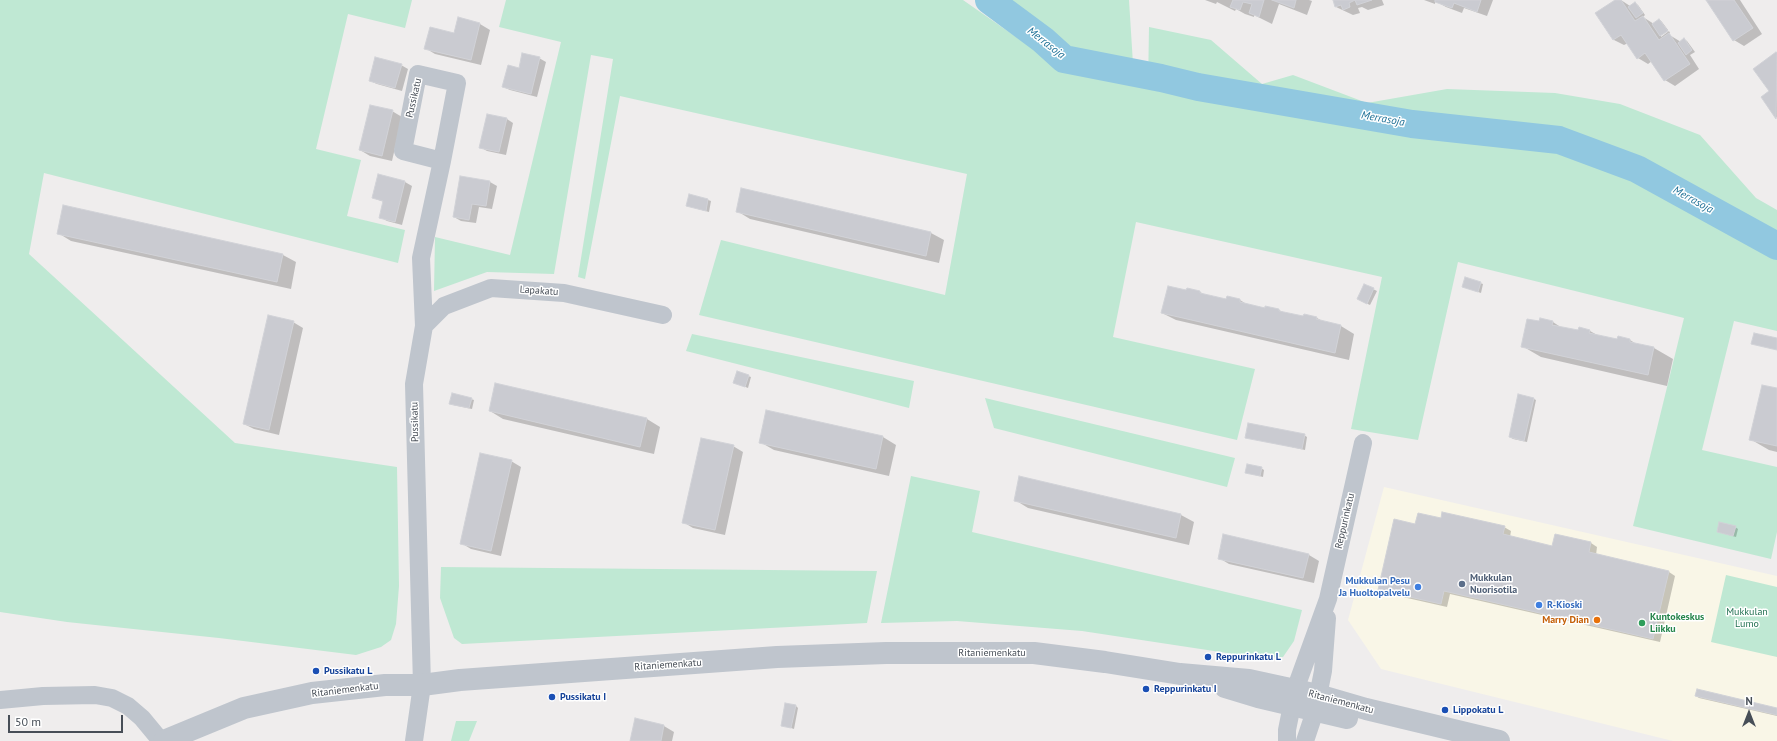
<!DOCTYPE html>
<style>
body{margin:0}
#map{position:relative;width:1777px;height:741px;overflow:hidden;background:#efeded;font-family:"PT Sans",sans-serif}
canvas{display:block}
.north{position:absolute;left:1729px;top:693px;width:40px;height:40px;-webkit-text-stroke:3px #fff;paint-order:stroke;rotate:0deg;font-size:11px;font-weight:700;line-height:16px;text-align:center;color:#474e57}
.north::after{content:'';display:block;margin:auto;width:14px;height:18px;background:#474e57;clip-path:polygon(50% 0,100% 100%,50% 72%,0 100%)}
.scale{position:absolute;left:8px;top:715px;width:115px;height:18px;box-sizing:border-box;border:2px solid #474e57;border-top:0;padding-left:5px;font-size:12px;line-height:14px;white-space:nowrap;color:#474e57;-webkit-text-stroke:3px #fff;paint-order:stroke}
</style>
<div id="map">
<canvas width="1777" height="741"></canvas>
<div class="north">N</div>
<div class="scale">50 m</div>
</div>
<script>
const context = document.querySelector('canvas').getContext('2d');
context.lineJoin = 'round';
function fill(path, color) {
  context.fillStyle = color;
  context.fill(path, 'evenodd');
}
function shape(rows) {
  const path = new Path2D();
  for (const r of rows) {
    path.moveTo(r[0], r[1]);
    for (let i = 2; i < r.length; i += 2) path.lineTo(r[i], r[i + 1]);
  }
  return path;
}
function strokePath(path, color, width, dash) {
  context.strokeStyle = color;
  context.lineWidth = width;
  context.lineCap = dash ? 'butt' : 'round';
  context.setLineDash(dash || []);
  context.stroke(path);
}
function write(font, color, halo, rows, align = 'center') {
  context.font = font + ' "PT Sans",sans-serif';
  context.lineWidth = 3;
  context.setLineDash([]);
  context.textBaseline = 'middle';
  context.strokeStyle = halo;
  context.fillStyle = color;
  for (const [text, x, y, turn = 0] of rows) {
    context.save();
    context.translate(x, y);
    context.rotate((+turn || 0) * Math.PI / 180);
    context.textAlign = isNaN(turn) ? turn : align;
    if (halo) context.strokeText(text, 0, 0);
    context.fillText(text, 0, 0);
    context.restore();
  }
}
const commercial = shape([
 [1384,487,1777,576,1777,741,1673,741,1381,669,1348,620]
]);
const green = shape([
 [0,0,412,0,405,28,348,14,316,149,361,160,347,216,405,230,398,263,44,173,29,254,235,443,397,467,399,586,396,624,391,640,381,647,356,655,219,638,67,622,0,612],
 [506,0,963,0,1062,69,1148,88,1149,27,1211,40,1262,84,1293,75,1367,103,1447,89,1555,93,1620,104,1700,135,1756,198,1777,210,1777,331,1734,321,1702,450,1777,467,1777,532,1771,559,1633,526,1684,318,1458,262,1418,440,1351,429,1382,277,1136,222,1113,337,1255,369,1237,440,699,315,721,240,945,295,967,174,620,96,585,279,578,277,613,59,591,55,554,274,487,272,434,291,435,237,510,255,561,42,499,27],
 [997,0,1129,0,1133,64,1066,51],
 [692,334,914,381,909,408,686,351],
 [985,398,1235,458,1227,487,994,428],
 [911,476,980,491,972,532,1302,610,1294,641,1283,657,1260,658,1082,631,957,621,881,623],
 [441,567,877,571,867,623,462,644,454,638,440,598],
 [1726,575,1777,587,1777,657,1711,642],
 [456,721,477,721,469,741,451,741]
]);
const shadow = shape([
 [1205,0,1309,0,1312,1,1307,15,1279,4,1272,24,1254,15,1254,17,1245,14,1236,9,1235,11,1217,2,1216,4],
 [1334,0,1383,0,1382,0,1384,5,1368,10,1362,7,1358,8,1360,13,1353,15,1336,7],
 [1424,0,1493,0,1487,16,1464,8,1462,13,1446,7,1435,1,1435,4],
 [1617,0,1621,0,1630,6,1635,3,1638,5,1645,15,1643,17,1654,24,1660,20,1662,22,1668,30,1661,34,1661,37,1669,31,1670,33,1668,34,1681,42,1684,39,1687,41,1695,52,1690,55,1699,69,1675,86,1665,80,1652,61,1648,64,1638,58,1628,43,1624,45,1614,40,1597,14],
 [1707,0,1740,0,1762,34,1744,46,1734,40],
 [458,18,480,24,490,30,481,65,435,54,425,48,454,34],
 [1776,53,1777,54,1777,118,1762,97,1770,91],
 [539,58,546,62,537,97,510,90,503,87],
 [401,65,408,69,402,91,377,84,370,81],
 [392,111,402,117,392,161,370,156,360,150],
 [507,119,513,123,506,155,487,151,480,147],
 [378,176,405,182,412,186,402,225,387,221,380,217,384,202,373,198],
 [461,177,490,182,497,186,492,209,479,207,476,223,461,221,454,217],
 [708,200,711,201,709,212,687,206],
 [64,206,283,255,296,262,291,289,71,241,58,233],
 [737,211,931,233,944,240,939,263,750,219],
 [1480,283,1483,284,1481,293,1463,287],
 [1365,285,1377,291,1370,305,1361,301],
 [1188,289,1200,292,1207,296,1227,300,1240,300,1248,305,1279,310,1285,313,1304,318,1317,318,1324,322,1341,326,1354,334,1349,360,1176,320,1162,313],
 [293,322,303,328,279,435,254,429,244,424],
 [1553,322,1562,328,1579,332,1580,329,1590,331,1599,336,1618,340,1619,338,1630,340,1638,345,1654,348,1673,359,1667,386,1541,357,1522,346],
 [748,376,751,377,748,388,738,384],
 [1777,389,1777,452,1769,450,1750,439],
 [471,399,474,400,472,409,453,405],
 [1534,399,1536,400,1527,442,1513,439,1510,437],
 [490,411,647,419,660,427,654,454,503,419],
 [767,411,883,437,896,445,889,476,774,450,760,442],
 [1304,435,1307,437,1305,450,1246,437],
 [733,446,743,452,725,535,693,528,683,522],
 [511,461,521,467,501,556,471,549,461,543],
 [1261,468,1264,470,1263,477,1247,473],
 [1015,500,1181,515,1194,522,1189,545,1028,508],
 [1441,520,1504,527,1511,531,1510,537,1553,547,1556,535,1591,543,1597,547,1596,555,1669,572,1675,576,1660,642,1450,594,1447,607,1385,593,1379,589,1416,525],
 [1735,527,1738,529,1736,537,1718,532],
 [1309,555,1319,561,1314,583,1229,564,1219,558],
 [1696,696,1777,709,1777,716,1699,698],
 [796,706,798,708,794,729,782,725],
 [636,720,664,726,674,732,672,741,631,741]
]);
const river = shape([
 [989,0,1043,40,1064,59,1161,78,1198,87,1412,124,1559,140,1637,169,1777,246]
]);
const building = shape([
 [1233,0,1264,0,1259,17,1249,13,1252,4,1243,2,1240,10,1230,7,1233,0],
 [1272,0,1296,0,1294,8,1272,0],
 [1333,0,1372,0,1357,5,1355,0,1349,3,1350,7,1343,10,1341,5,1335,7,1333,0],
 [1435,0,1481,0,1477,12,1454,3,1452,8,1435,2,1435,0],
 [1615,0,1621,0,1635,21,1643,16,1659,40,1669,33,1690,64,1664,81,1645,53,1637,59,1621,35,1613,40,1595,13,1615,0],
 [1706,0,1734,0,1753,28,1733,41,1706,0],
 [1635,2,1643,13,1636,18,1628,7,1635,2],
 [458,17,480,23,471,60,424,49,430,27,454,33,458,17],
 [1659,19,1668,31,1660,36,1652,24,1659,19],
 [1684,38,1692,50,1686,55,1678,43,1684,38],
 [1776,52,1777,53,1776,119,1761,97,1769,91,1753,69,1776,52],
 [522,53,540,57,531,94,502,87,508,65,519,68,522,53],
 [375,57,402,64,395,88,369,81,375,57],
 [370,105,393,110,382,156,359,150,370,105],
 [487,114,507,118,499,152,479,148,487,114],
 [378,174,405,181,395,222,379,218,383,201,372,198,378,174],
 [460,176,490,181,486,206,472,204,469,220,453,217,460,176],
 [741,188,931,232,926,256,736,212,741,188],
 [689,194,708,199,706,211,686,206,689,194],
 [63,205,283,254,277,282,57,234,63,205],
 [1465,277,1481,282,1478,292,1462,287,1465,277],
 [1364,284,1374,288,1367,304,1357,299,1364,284],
 [1168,286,1186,290,1187,288,1200,291,1200,293,1226,299,1227,296,1240,299,1240,302,1265,308,1265,306,1279,309,1279,311,1303,316,1304,314,1317,317,1316,319,1341,325,1335,353,1161,313,1168,286],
 [268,315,294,321,269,430,243,424,268,315],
 [1540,318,1553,321,1552,325,1578,330,1579,327,1590,330,1589,333,1617,339,1618,336,1630,339,1630,342,1654,347,1648,375,1521,347,1527,319,1539,321,1540,318],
 [1754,333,1777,338,1777,350,1751,344,1754,333],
 [737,371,749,375,745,387,733,383,737,371],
 [495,383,647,418,640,447,489,411,495,383],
 [1762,385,1777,388,1777,446,1749,440,1762,385],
 [452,393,472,398,469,408,449,404,452,393],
 [1518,394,1534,398,1524,441,1509,437,1518,394],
 [766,410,883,436,876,469,759,443,766,410],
 [1248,423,1305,434,1302,449,1245,438,1248,423],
 [701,438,734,445,715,530,682,523,701,438],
 [480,453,512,460,491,551,460,544,480,453],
 [1247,464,1262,467,1260,476,1245,473,1247,464],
 [1019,476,1181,514,1176,538,1014,501,1019,476],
 [1442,512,1505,526,1503,534,1552,546,1555,534,1591,542,1589,552,1669,571,1653,639,1444,591,1441,604,1378,590,1394,519,1415,524,1418,513,1441,518,1442,512],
 [1719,522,1736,526,1733,536,1717,532,1719,522],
 [1223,534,1309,554,1303,578,1218,559,1223,534],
 [1697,689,1777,708,1777,715,1695,696,1697,689],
 [785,703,796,705,791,728,781,726,785,703],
 [635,718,664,725,661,741,630,741,635,718]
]);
const minor = shape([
 [424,326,444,306,491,288,564,293,663,315],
 [0,700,43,696,95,695,112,698,128,706,142,718,161,741],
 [414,741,422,685,414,384,424,326,421,258,442,161,457,83,418,74,403,151,442,161],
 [1287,741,1287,730,1295,690,1328,599,1363,443],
 [1305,741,1315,711,1323,671,1327,618]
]);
const tertiary = shape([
 [1225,687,1258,697,1347,718],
 [164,741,244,708,312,693,385,685,422,685,460,680,777,657,886,653,1034,653,1105,662,1180,674,1249,680,1318,695,1366,709,1499,741]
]);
const markers = [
 [1462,584,4,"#5c6f8a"],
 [1418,587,4,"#3f7fe0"],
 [1539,605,4,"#3f7fe0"],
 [1597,620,4,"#e8710a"],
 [1642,623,4,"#2e9e5b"],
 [1208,657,4,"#1a4fb4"],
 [316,671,4,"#1a4fb4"],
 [1146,689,4,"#1a4fb4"],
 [552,697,4,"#1a4fb4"],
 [1445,710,4,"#1a4fb4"]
];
const streetNames = [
 ["Pussikatu",414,98,-77],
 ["Lapakatu",539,291,4],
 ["Pussikatu",415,422,-91],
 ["Reppurinkatu",1345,521,-77],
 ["Ritaniemenkatu",992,653],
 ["Ritaniemenkatu",668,665,-4],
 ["Ritaniemenkatu",345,690,-7],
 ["Ritaniemenkatu",1341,702,15]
];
const serviceNames = [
 ["Mukkulan",1470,578],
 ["Nuorisotila",1470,590]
];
const shopNames = [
 ["Mukkulan Pesu",1410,581],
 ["Ja Huoltopalvelu",1410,593],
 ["R-Kioski",1547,605,"left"]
];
const parkNames = [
 ["Mukkulan",1747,612],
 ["Lumo",1747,624]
];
const leisureNames = [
 ["Kuntokeskus",1650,617],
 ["Liikku",1650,629]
];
const foodNames = [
 ["Marry Dian",1589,620]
];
const transitNames = [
 ["Reppurinkatu L",1216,657],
 ["Pussikatu L",324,671],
 ["Reppurinkatu I",1154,689],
 ["Pussikatu I",560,697],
 ["Lippokatu L",1453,710]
];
const waterNames = [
 ["Merrasoja",1046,43,38],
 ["Merrasoja",1383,119,10],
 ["Merrasoja",1693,200,29]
];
fill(commercial, '#f9f6e7');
fill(green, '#bfe8d3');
fill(shadow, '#0003');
strokePath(river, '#91c8e0', 28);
fill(building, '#cacbd1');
strokePath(building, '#d1d2d7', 1);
strokePath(minor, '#bfc5cd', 18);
strokePath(tertiary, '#bfc5cd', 22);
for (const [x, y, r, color] of markers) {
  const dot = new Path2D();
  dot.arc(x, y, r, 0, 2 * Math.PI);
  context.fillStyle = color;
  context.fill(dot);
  strokePath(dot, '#fff', 1.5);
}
write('10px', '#474e57', '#fff', streetNames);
write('bold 10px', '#4e5e75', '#fff', serviceNames, 'left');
write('bold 10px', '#366cbe', '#fff', shopNames, 'right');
write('10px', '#217051', '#fff', parkNames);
write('bold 10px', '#27864d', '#fff', leisureNames, 'left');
write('bold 10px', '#c56008', '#fff', foodNames, 'right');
write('bold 10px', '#164399', '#fff', transitNames, 'left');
write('italic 11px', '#1c6f95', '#fff', waterNames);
</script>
